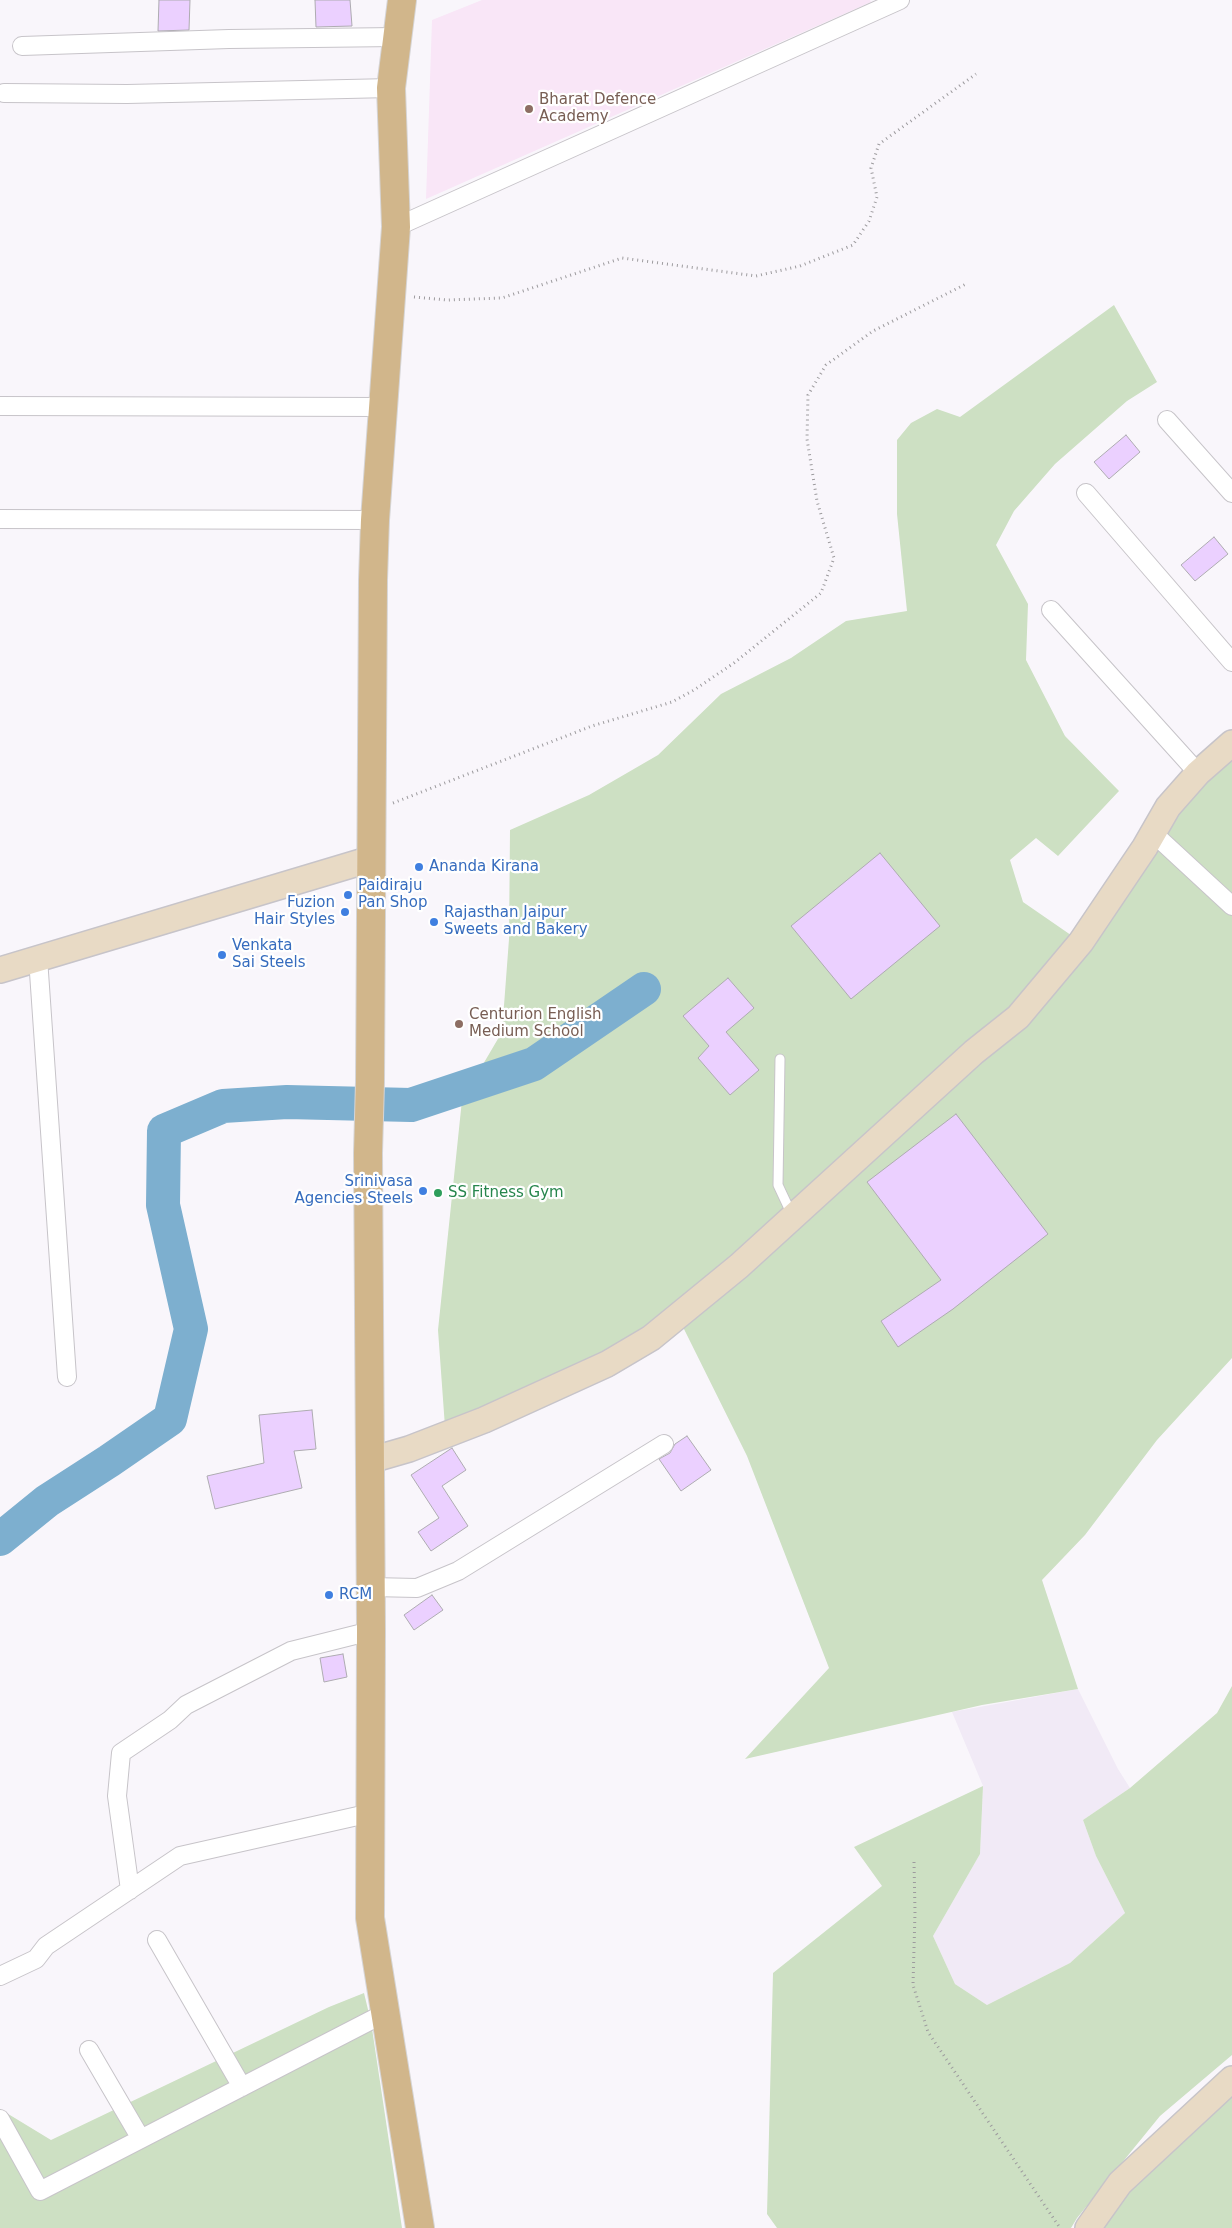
<!DOCTYPE html>
<style>
body{margin:0}
canvas{display:block;background:#f9f6fb}
</style>
<canvas width="1232" height="2228"></canvas>
<script>
const context = document.querySelector('canvas').getContext('2d');
context.lineJoin = 'round';
function fill(path, color) {
  context.fillStyle = color;
  context.fill(path, 'evenodd');
}
function shape(rows) {
  const path = new Path2D();
  for (const r of rows) {
    path.moveTo(r[0], r[1]);
    for (let i = 2; i < r.length; i += 2) path.lineTo(r[i], r[i + 1]);
  }
  return path;
}
function strokePath(path, color, width, dash) {
  context.strokeStyle = color;
  context.lineWidth = width;
  context.lineCap = dash ? 'butt' : 'round';
  context.setLineDash(dash || []);
  context.stroke(path);
}
function write(font, color, halo, rows, align = 'center') {
  context.font = font + ' "DejaVu Sans",sans-serif';
  context.lineWidth = 4.5;
  context.setLineDash([]);
  context.textBaseline = 'middle';
  context.strokeStyle = halo;
  context.fillStyle = color;
  for (const [text, x, y, turn = 0] of rows) {
    context.save();
    context.translate(x, y);
    context.rotate((+turn || 0) * Math.PI / 180);
    context.textAlign = isNaN(turn) ? turn : align;
    if (halo) context.strokeText(text, 0, 0);
    context.fillText(text, 0, 0);
    context.restore();
  }
}
const built = shape([
 [1078,1689,1118,1769,1130,1788,1083,1820,1096,1856,1125,1913,1070,1963,987,2005,955,1984,933,1936,980,1854,983,1786,952,1712]
]);
const education = shape([
 [482,0,870,0,871,2,426,199,432,20]
]);
const green = shape([
 [1114,305,1157,382,1127,401,1055,464,1014,511,996,545,1028,604,1026,660,1065,736,1119,791,1058,856,1036,838,1010,860,1023,902,1081,942,1232,743,1232,1358,1157,1440,1085,1535,1042,1580,1078,1689,982,1705,745,1759,829,1668,747,1456,681,1323,651,1338,445,1427,438,1330,462,1100,502,1032,509,939,510,830,589,795,658,755,721,694,791,658,846,621,907,611,897,514,897,440,911,423,937,409,960,417],
 [1232,1686,1232,2055,1160,2116,1077,2218,1071,2228,777,2228,767,2214,773,1973,882,1886,854,1847,983,1786,980,1854,933,1936,955,1984,987,2005,1070,1963,1125,1913,1096,1856,1083,1820,1130,1788,1217,1713],
 [364,1993,371,2022,402,2228,0,2228,0,2109,51,2140,329,2007],
 [1232,2082,1232,2228,1096,2228,1134,2166]
]);
const river = shape([
 [0,1539,47,1501,109,1461,170,1419,191,1329,163,1205,164,1131,223,1106,287,1102,411,1105,534,1064,644,989]
]);
const building = shape([
 [159,0,190,0,189,30,158,31,159,0],
 [315,0,350,0,352,26,316,27,315,0],
 [1126,435,1140,452,1109,479,1094,462,1126,435],
 [1214,537,1228,554,1195,581,1181,565,1214,537],
 [880,853,940,926,851,999,791,926,880,853],
 [728,978,754,1008,726,1032,759,1070,730,1095,698,1058,709,1046,683,1016,728,978],
 [956,1114,1048,1234,953,1309,898,1347,881,1321,941,1280,867,1182,956,1114],
 [312,1410,316,1449,294,1451,302,1488,215,1509,207,1476,264,1463,259,1415,312,1410],
 [687,1436,711,1470,681,1491,659,1459,670,1453,675,1444,687,1436],
 [452,1448,466,1470,442,1486,468,1526,431,1551,418,1532,439,1518,411,1475,452,1448],
 [432,1595,443,1610,414,1630,404,1615,432,1595],
 [343,1654,347,1677,324,1682,320,1658,343,1654]
]);
const path = shape([
 [414,297,447,300,502,298,622,258,756,276,800,266,853,245,869,221,877,197,871,168,879,144,976,74],
 [393,803,592,726,672,702,694,690,734,663,821,593,834,558,817,501,807,439,808,395,826,365,873,331,966,284],
 [914,1862,915,1912,913,1985,928,2032,1060,2228]
]);
const lane = shape([
 [780,1059,778,1185,792,1215]
]);
const street = shape([
 [22,46,229,39,397,37],
 [4,93,127,94,391,88],
 [396,227,900,0],
 [0,406,383,407],
 [1167,420,1232,493],
 [1086,493,1232,662],
 [0,519,375,520],
 [1051,610,1198,773],
 [1153,833,1232,906],
 [38,958,67,1377],
 [371,1587,417,1588,458,1571,664,1444],
 [130,1890,117,1796,121,1753,170,1720,186,1705,291,1651,371,1631],
 [157,1940,242,2087],
 [0,1976,36,1959,46,1946,180,1856,371,1813],
 [89,2050,141,2139],
 [0,2119,40,2191,387,2012]
]);
const secondary = shape([
 [0,970,371,859],
 [371,1460,409,1449,484,1420,607,1364,651,1338,739,1266,974,1052,1018,1017,1081,942,1145,847,1168,807,1198,773,1232,743],
 [1088,2228,1120,2183,1232,2079]
]);
const primary = shape([
 [402,0,391,88,396,227,375,520,373,580,370,1082,368,1153,371,1631,370,1918,420,2228]
]);
const markers = [
 [529,109,5,"#8d6e63"],
 [419,867,5,"#3f7fe0"],
 [348,895,5,"#3f7fe0"],
 [345,912,5,"#3f7fe0"],
 [434,922,5,"#3f7fe0"],
 [222,955,5,"#3f7fe0"],
 [459,1024,5,"#8d6e63"],
 [423,1191,5,"#3f7fe0"],
 [438,1193,5,"#2e9e5b"],
 [329,1595,5,"#3f7fe0"]
];
const educationNames = [
 ["Bharat Defence",539,100],
 ["Academy",539,117],
 ["Centurion English",469,1015],
 ["Medium School",469,1032]
];
const shopNames = [
 ["Ananda Kirana",429,867],
 ["Paidiraju",358,886],
 ["Pan Shop",358,903],
 ["Fuzion",335,903,"right"],
 ["Hair Styles",335,920,"right"],
 ["Rajasthan Jaipur",444,913],
 ["Sweets and Bakery",444,930],
 ["Venkata",232,946],
 ["Sai Steels",232,963],
 ["Srinivasa",413,1182,"right"],
 ["Agencies Steels",413,1199,"right"],
 ["RCM",339,1595]
];
const leisureNames = [
 ["SS Fitness Gym",448,1193]
];
fill(built, '#f1eaf6');
fill(education, '#f9e6f7');
fill(green, '#cde0c3');
strokePath(river, '#7dafcf', 34);
fill(building, '#ebd0ff');
strokePath(building, '#aeacb1', 1);
strokePath(lane, '#c7c4c9', 11);
strokePath(street, '#c7c4c9', 20);
strokePath(secondary, '#c7c4c9', 28);
strokePath(primary, '#d6d5d6', 30);
strokePath(path, '#9d9b9e', 3, [1, 4]);
strokePath(lane, '#fff', 9);
strokePath(street, '#fff', 18);
strokePath(secondary, '#e8dac5', 25);
strokePath(primary, '#d1b68b', 28);
for (const [x, y, r, color] of markers) {
  const dot = new Path2D();
  dot.arc(x, y, r, 0, 2 * Math.PI);
  context.fillStyle = color;
  context.fill(dot);
  strokePath(dot, '#fff', 2);
}
write('15px', '#785e54', '#fff', educationNames, 'left');
write('15px', '#366cbe', '#fff', shopNames, 'left');
write('15px', '#27864d', '#fff', leisureNames, 'left');
</script>
